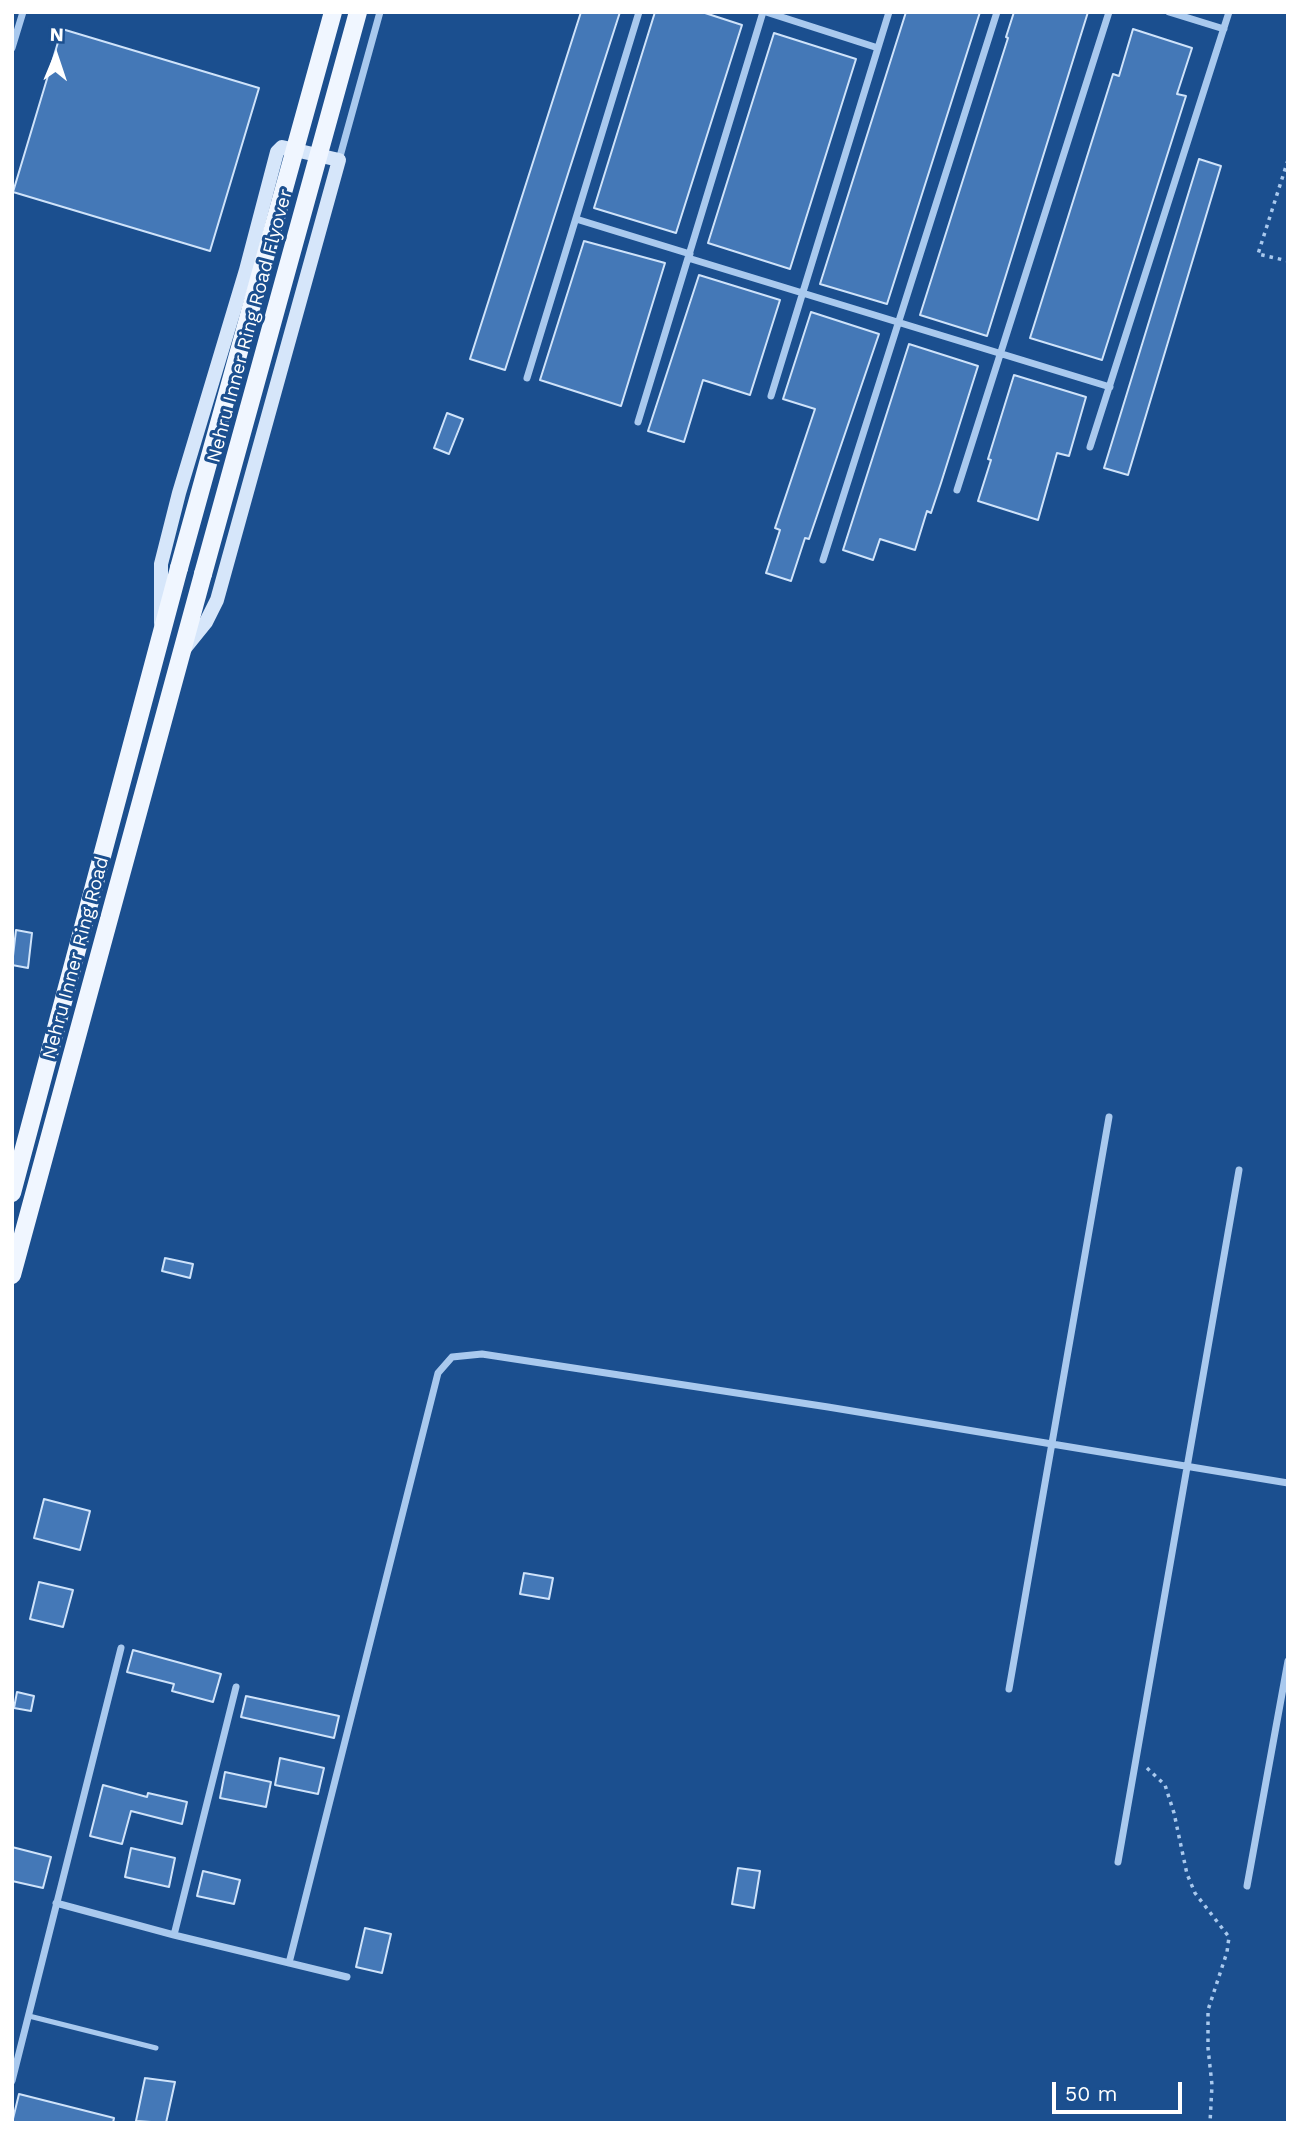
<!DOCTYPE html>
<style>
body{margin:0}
#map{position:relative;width:1300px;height:2135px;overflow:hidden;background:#1b4f8f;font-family:"Work Sans",sans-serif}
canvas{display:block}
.frame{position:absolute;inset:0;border:14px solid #fff;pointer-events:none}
.north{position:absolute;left:21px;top:21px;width:70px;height:70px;-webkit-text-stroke:5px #1b4f8f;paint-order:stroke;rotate:2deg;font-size:19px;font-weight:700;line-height:28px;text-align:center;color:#fff}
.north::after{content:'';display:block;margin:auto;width:24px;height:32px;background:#fff;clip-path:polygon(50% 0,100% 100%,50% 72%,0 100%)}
.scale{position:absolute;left:1052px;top:2082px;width:130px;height:32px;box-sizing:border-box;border:4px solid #fff;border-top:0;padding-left:9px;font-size:21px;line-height:24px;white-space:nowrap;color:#fff;-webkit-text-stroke:5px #1b4f8f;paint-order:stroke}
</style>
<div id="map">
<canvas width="1300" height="2135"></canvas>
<div class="frame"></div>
<div class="north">N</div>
<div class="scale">50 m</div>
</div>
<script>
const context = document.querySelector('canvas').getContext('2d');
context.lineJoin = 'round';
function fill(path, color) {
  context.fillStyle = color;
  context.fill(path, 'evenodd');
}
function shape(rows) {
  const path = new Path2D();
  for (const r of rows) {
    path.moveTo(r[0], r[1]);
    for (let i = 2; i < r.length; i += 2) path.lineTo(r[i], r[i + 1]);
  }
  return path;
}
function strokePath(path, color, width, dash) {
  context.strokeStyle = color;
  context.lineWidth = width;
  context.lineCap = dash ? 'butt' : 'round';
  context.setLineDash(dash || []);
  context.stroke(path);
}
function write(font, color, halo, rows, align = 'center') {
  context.font = font + ' "Work Sans",sans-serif';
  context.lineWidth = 6;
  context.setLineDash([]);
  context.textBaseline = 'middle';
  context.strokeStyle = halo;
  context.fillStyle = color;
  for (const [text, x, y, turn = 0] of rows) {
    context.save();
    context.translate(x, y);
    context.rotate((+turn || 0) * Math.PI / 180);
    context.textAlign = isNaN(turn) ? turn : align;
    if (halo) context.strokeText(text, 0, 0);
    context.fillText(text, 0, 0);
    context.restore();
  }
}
const building = shape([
 [581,12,620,12,505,370,470,359,581,12],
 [655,12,702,12,742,25,676,233,594,208,655,12],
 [906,12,980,12,887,304,820,284,906,12],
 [1014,12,1088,12,987,336,920,315,1008,38,1006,37,1014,12],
 [62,29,259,88,210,251,13,192,62,29],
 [1133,29,1192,48,1177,94,1186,96,1102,360,1030,338,1113,74,1119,76,1133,29],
 [774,33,856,59,790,269,708,243,774,33],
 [1199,159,1221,166,1128,475,1104,468,1199,159],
 [584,241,665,263,621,406,540,380,584,241],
 [699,275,780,300,750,395,703,380,684,442,648,431,699,275],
 [811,312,879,334,809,539,805,538,791,581,766,573,780,530,775,528,815,409,783,399,811,312],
 [909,344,978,366,941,483,931,513,927,511,915,550,880,539,873,560,843,550,909,344],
 [1014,375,1086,397,1069,456,1057,453,1038,520,978,501,991,460,988,459,1014,375],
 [447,413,463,419,449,454,434,448,447,413],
 [16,930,32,933,28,968,12,965,16,930],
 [165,1258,193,1264,190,1278,162,1271,165,1258],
 [44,1499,90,1511,80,1550,34,1538,44,1499],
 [524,1573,553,1578,549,1599,520,1594,524,1573],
 [39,1582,73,1590,63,1627,30,1619,39,1582],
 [133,1650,221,1674,213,1702,172,1691,174,1684,127,1672,133,1650],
 [17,1692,34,1696,31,1711,14,1708,17,1692],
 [246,1696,339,1716,334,1738,241,1717,246,1696],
 [280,1758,324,1768,318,1794,275,1785,280,1758],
 [225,1772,271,1782,266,1807,220,1798,225,1772],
 [103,1785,147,1797,148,1793,187,1802,182,1824,131,1811,122,1844,90,1836,103,1785],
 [12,1847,51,1857,43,1888,12,1881,12,1847],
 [131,1848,175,1858,169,1887,125,1877,131,1848],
 [738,1868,760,1871,754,1908,732,1904,738,1868],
 [203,1871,240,1880,234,1904,197,1896,203,1871],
 [365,1928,391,1934,382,1973,356,1967,365,1928],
 [145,2078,175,2082,166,2123,136,2121,145,2078],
 [19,2094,114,2118,113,2123,12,2123,19,2094]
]);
const path = shape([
 [1288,160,1258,254,1288,261],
 [1147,1768,1165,1785,1174,1813,1187,1874,1195,1893,1229,1937,1227,1952,1208,2010,1208,2048,1212,2085,1210,2123]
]);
const lane = shape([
 [29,2016,156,2048]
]);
const street = shape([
 [766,12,878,48],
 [1169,12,1224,29],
 [12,48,23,12],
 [339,160,380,12],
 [576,219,690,254],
 [688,258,1110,387],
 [527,378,639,12],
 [771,396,889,12],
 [638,422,763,12],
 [1090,447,1229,12],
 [957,490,1109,12],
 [823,560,997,12],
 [1009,1689,1109,1117],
 [1118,1862,1239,1170],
 [1247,1886,1288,1661],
 [56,1903,174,1935,347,1977],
 [174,1935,236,1687],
 [289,1963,438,1373,452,1357,482,1354,828,1407,1288,1483],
 [12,2081,121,1648]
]);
const secondary = shape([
 [161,623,161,564,179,493,246,270,277,152,282,147,339,160,217,600,206,622,185,648]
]);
const primary = shape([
 [12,1193,179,568],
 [12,1275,203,574]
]);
const primaryBridge = shape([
 [179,568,333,12],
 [203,574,358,12]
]);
const streetNames = [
 ["Nehru Inner Ring Road Flyover",250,326,-75],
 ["Nehru Inner Ring Road",76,958,-75]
];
fill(building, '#4478b7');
strokePath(building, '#cfe3fa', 2);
strokePath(path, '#a9c9ee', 3.5, [3.5, 5]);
strokePath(lane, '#a9c9ee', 5);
strokePath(street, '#a9c9ee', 7);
strokePath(secondary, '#d6e6fa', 14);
strokePath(primary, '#f0f6ff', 18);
strokePath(primaryBridge, '#f0f6ff', 18);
write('19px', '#fff', '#1b4f8f', streetNames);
</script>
